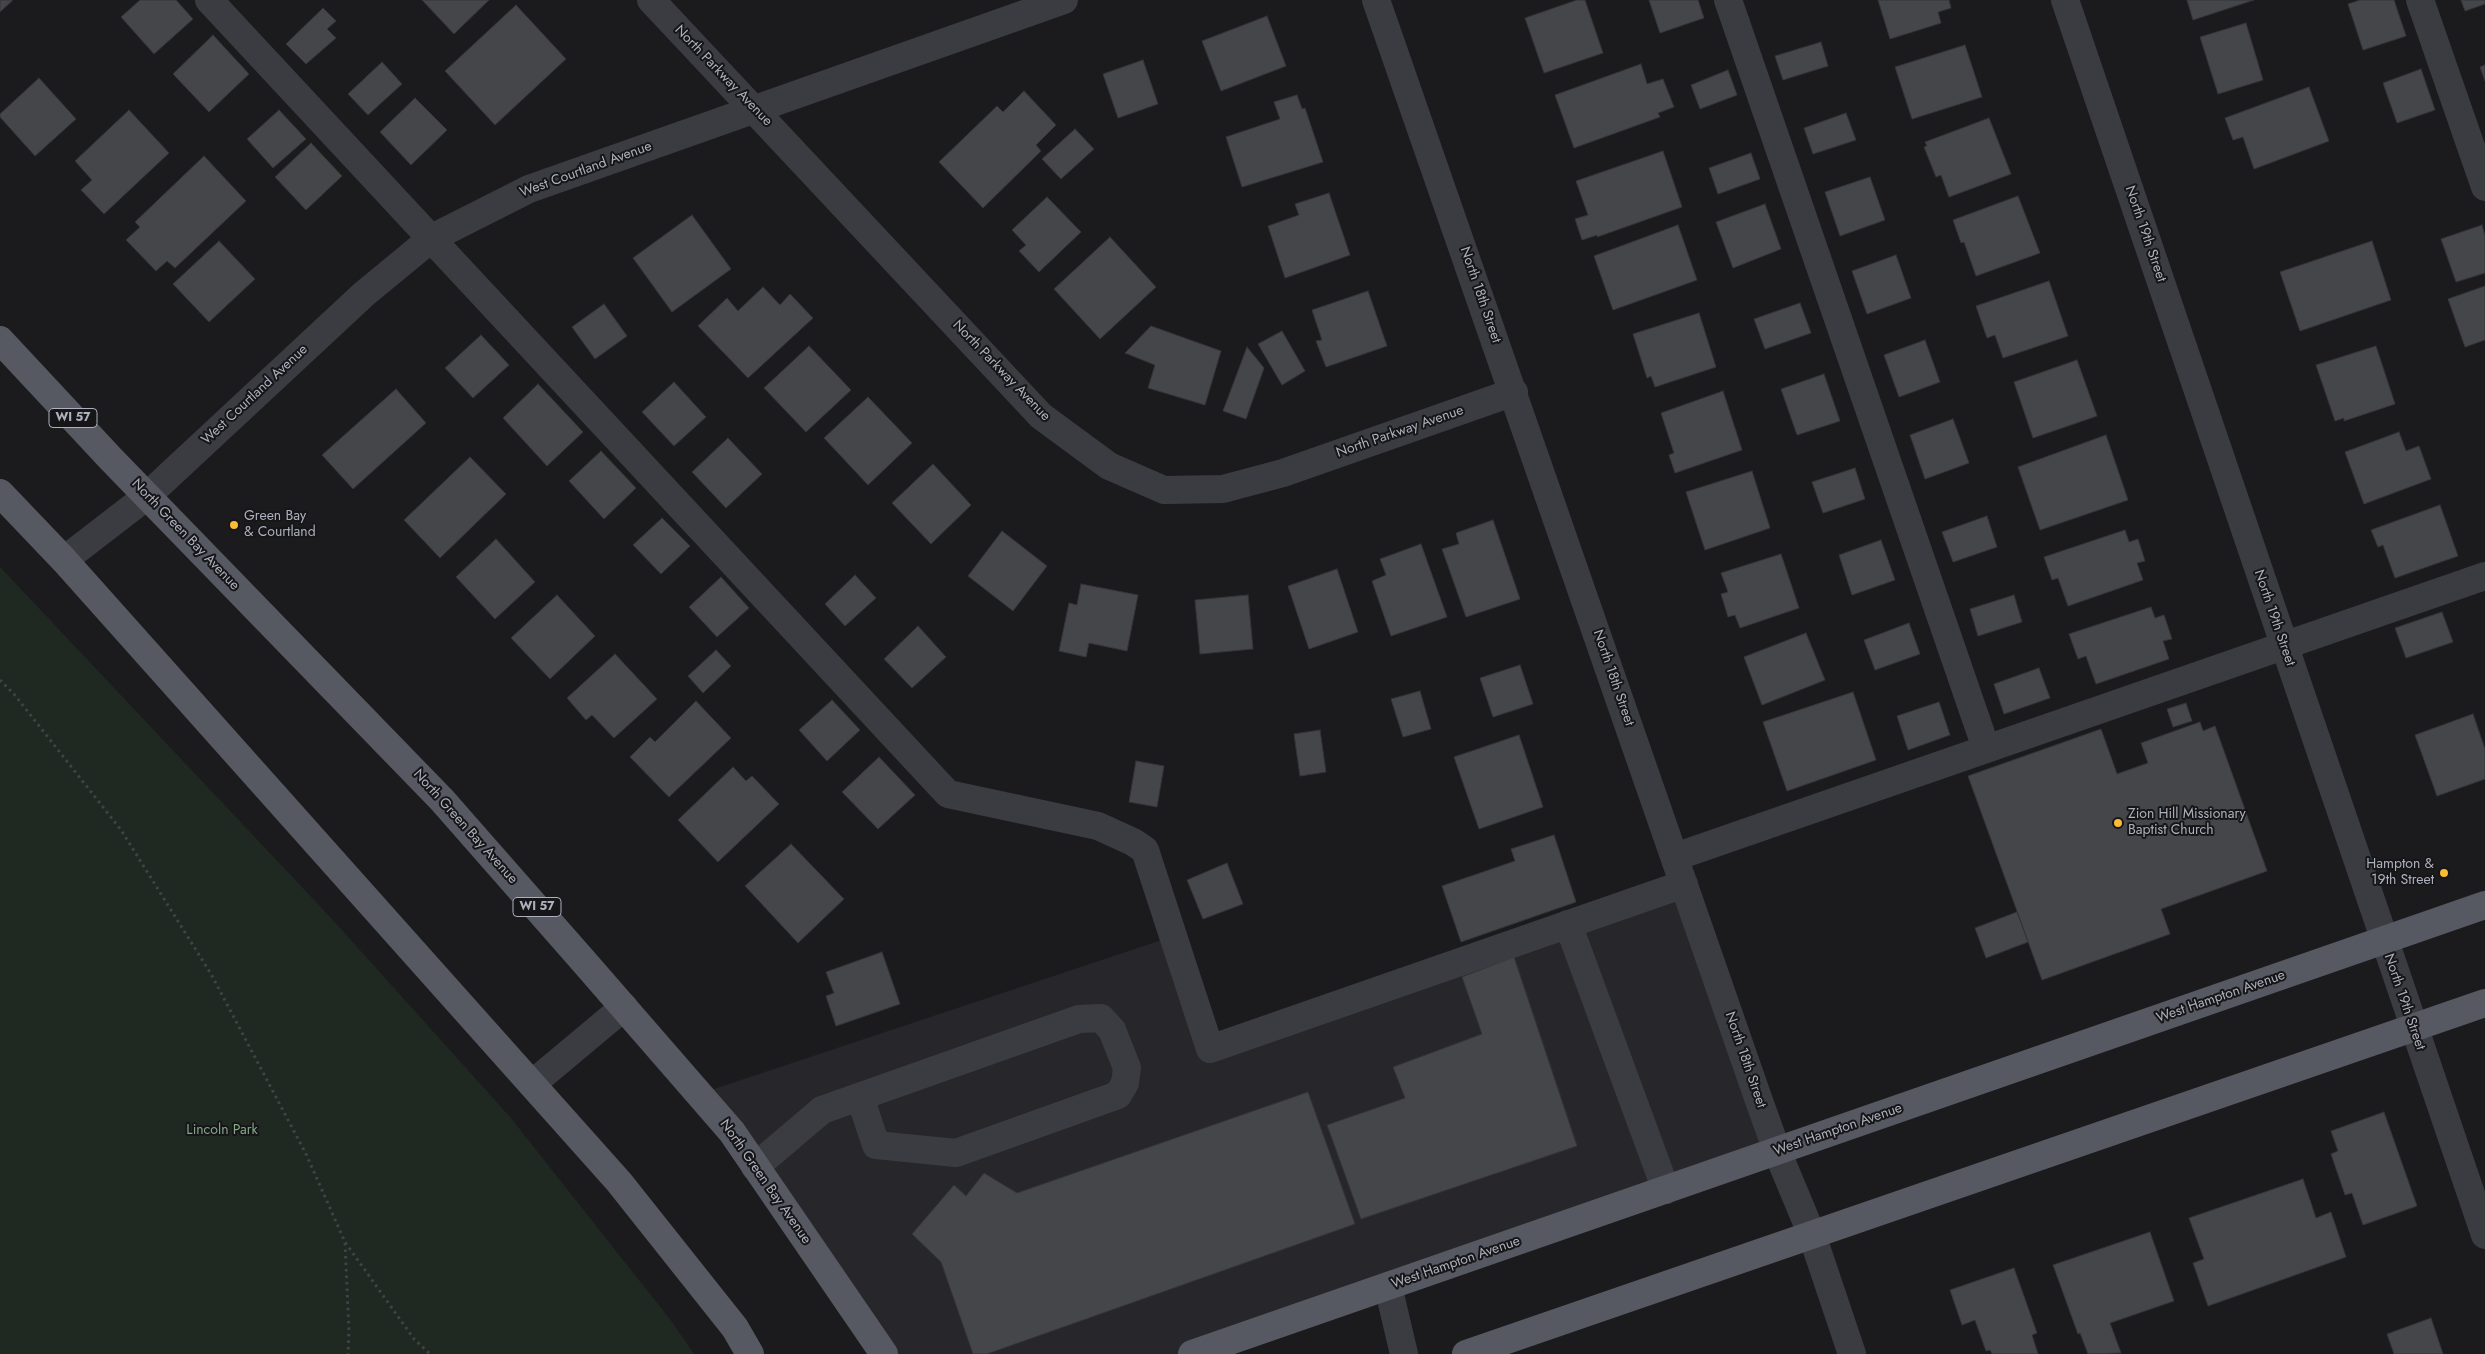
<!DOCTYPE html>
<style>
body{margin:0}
canvas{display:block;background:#1b1b1d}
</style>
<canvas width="2485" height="1354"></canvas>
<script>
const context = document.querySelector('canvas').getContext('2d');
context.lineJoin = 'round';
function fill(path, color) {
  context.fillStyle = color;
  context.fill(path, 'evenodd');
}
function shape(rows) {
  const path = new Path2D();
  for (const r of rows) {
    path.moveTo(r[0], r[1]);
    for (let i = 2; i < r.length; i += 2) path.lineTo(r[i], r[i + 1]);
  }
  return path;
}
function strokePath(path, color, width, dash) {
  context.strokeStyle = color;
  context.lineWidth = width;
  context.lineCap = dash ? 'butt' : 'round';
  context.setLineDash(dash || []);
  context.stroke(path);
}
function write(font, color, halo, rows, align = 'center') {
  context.font = font + ' Jost,sans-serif';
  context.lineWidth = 4;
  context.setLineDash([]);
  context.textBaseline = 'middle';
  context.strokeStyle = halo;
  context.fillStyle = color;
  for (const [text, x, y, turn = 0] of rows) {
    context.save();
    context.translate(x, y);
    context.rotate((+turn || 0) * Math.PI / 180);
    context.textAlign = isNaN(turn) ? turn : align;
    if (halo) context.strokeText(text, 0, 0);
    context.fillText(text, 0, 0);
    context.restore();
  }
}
const built = shape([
 [1684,884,1777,1151,1192,1354,884,1354,699,1094,1174,936,1210,1049]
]);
const green = shape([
 [0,567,331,918,510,1117,672,1322,694,1354,0,1354]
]);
const building = shape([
 [0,0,13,0,0,12,0,0],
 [140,0,176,0,193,19,154,54,121,17,140,0],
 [422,0,489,0,454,34,422,0],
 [1577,0,1585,0,1603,53,1544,73,1525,18,1577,0],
 [1649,0,1698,0,1704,18,1660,33,1649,0],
 [1878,0,1949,0,1951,8,1938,12,1941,23,1890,39,1878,0],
 [2187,0,2254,0,2193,20,2187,0],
 [2360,0,2394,0,2406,36,2363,50,2348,4,2360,0],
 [2461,0,2485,0,2485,4,2465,11,2461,0],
 [516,5,566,59,495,125,445,71,516,5],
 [323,8,336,21,327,29,336,38,306,64,286,44,323,8],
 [1267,16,1286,66,1221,91,1202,41,1267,16],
 [2246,23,2263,80,2218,94,2200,37,2246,23],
 [213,35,249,74,209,112,173,74,213,35],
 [1821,42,1828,66,1783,80,1775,56,1821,42],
 [1965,45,1982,97,1912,119,1895,67,1965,45],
 [1143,60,1158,104,1118,118,1103,74,1143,60],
 [382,62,402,84,368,115,348,94,382,62],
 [1641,64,1647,84,1663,79,1674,107,1658,113,1660,117,1574,148,1555,95,1641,64],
 [2485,65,2485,81,2480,67,2485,65],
 [2421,69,2435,110,2397,123,2383,83,2421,69],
 [1728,70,1737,95,1700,109,1691,85,1728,70],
 [39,78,76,119,35,156,0,117,0,114,39,78],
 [2309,87,2329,141,2254,169,2243,137,2233,140,2225,118,2309,87],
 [1024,91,1056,125,1036,145,1041,151,983,208,939,162,997,106,1003,112,1024,91],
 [1297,95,1302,109,1305,108,1323,162,1242,187,1226,137,1280,119,1274,102,1297,95],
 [415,98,447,130,411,165,380,132,415,98],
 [129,110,169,153,104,214,81,190,92,180,75,161,129,110],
 [279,110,306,139,273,168,247,139,279,110],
 [1846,113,1856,140,1813,154,1804,128,1846,113],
 [1989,118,2011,174,1949,197,1941,175,1936,177,1924,147,1927,146,1925,142,1989,118],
 [1075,129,1094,149,1061,179,1042,159,1075,129],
 [311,143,342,176,306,210,275,177,311,143],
 [1663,151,1682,207,1597,237,1597,235,1582,240,1575,219,1588,215,1576,181,1663,151],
 [1751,153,1760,179,1718,194,1709,168,1751,153],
 [204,156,246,201,175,268,167,261,156,271,126,240,140,227,135,222,204,156],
 [1870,177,1885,220,1840,236,1825,192,1870,177],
 [1329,193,1350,255,1285,278,1268,226,1299,215,1295,204,1329,193],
 [2018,196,2040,253,1976,276,1964,242,1961,243,1953,220,2018,196],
 [1047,197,1081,232,1039,272,1019,251,1026,245,1012,230,1047,197],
 [1765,204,1781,249,1733,268,1716,222,1765,204],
 [692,215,731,269,672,312,633,258,692,215],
 [1678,225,1697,280,1613,310,1594,256,1678,225],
 [2482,225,2485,236,2485,273,2456,282,2441,239,2482,225],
 [1110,237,1156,287,1100,339,1054,289,1110,237],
 [219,241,255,279,209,322,173,284,219,241],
 [2372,241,2391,300,2300,331,2280,272,2372,241],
 [1896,255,1911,298,1867,314,1852,271,1896,255],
 [2049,281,2068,336,2003,358,1995,335,1987,338,1976,306,2049,281],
 [2485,286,2485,340,2465,347,2448,299,2485,286],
 [763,287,780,305,790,294,813,318,748,378,698,326,727,298,738,311,763,287],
 [1368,291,1387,346,1326,367,1316,341,1322,340,1312,310,1368,291],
 [1800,303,1811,333,1765,349,1754,319,1800,303],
 [604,304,627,336,595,359,572,327,604,304],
 [1699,313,1716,367,1655,387,1651,376,1647,378,1633,334,1699,313],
 [1151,326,1221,351,1205,405,1148,388,1155,365,1125,353,1151,326],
 [1282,331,1305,371,1282,385,1258,344,1282,331],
 [481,335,509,365,473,398,445,368,481,335],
 [1925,340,1940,382,1899,397,1884,355,1925,340],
 [809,346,851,390,806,432,764,388,809,346],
 [2376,346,2395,404,2344,421,2344,418,2335,421,2316,365,2376,346],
 [1247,347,1264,368,1246,419,1223,411,1247,347],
 [2077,360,2097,416,2033,438,2014,382,2077,360],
 [1824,374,1840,421,1797,435,1781,389,1824,374],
 [674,382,706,417,674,446,642,412,674,382],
 [538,384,583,432,547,466,503,418,538,384],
 [396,389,426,423,353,489,322,455,396,389],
 [1723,391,1742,450,1675,473,1669,455,1674,453,1661,413,1723,391],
 [868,397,912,443,868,485,824,438,868,397],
 [1953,419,1969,463,1925,479,1910,435,1953,419],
 [2399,432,2406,451,2419,446,2431,479,2364,504,2345,452,2399,432],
 [2106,435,2128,500,2040,530,2018,467,2106,435],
 [728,438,762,474,726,508,692,472,728,438],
 [601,451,636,488,604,519,569,481,601,451],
 [470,457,506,494,440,558,404,520,470,457],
 [933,464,971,505,931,544,892,503,933,464],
 [1855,468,1865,499,1823,513,1812,482,1855,468],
 [1752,471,1770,528,1705,550,1686,492,1752,471],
 [2440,505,2458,556,2395,578,2383,545,2378,547,2371,530,2440,505],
 [1987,516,1997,547,1953,562,1942,532,1987,516],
 [662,518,690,546,661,574,633,545,662,518],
 [1493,520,1520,599,1466,617,1442,549,1459,544,1456,533,1493,520],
 [2125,530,2129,542,2138,539,2145,561,2137,563,2143,580,2068,606,2058,578,2052,580,2044,557,2125,530],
 [1002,531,1047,566,1013,611,968,576,1002,531],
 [496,539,535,582,495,619,456,577,496,539],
 [1881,540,1895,580,1852,595,1839,555,1881,540],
 [1421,544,1447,617,1391,636,1372,581,1386,575,1380,559,1421,544],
 [1781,554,1799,608,1740,628,1735,615,1728,617,1721,594,1728,592,1721,573,1781,554],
 [1337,569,1358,632,1309,649,1288,586,1337,569],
 [855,575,876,598,845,626,825,604,855,575],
 [721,577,749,608,717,637,689,607,721,577],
 [1081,584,1138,595,1127,651,1089,643,1086,657,1059,651,1069,603,1077,605,1081,584],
 [557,595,595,636,550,679,511,638,557,595],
 [1248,595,1253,649,1200,654,1195,600,1248,595],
 [2014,595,2022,622,1978,636,1970,609,2014,595],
 [2151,607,2155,618,2164,615,2172,639,2163,641,2169,659,2096,684,2086,656,2078,659,2069,634,2151,607],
 [2442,612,2453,642,2406,658,2395,628,2442,612],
 [1909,623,1920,654,1875,670,1864,640,1909,623],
 [918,626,946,657,912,688,884,659,918,626],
 [1806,633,1825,680,1762,705,1744,657,1806,633],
 [716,650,731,666,703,693,688,676,716,650],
 [615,654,657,699,614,738,592,715,586,720,567,698,615,654],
 [1520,665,1533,704,1493,717,1480,678,1520,665],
 [2039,668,2050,698,2004,714,1994,684,2039,668],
 [1420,691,1431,729,1403,737,1391,699,1420,691],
 [1853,692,1876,760,1787,791,1763,722,1853,692],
 [832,700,860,730,827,761,799,730,832,700],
 [696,701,731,738,669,797,630,757,650,737,655,742,696,701],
 [1939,702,1950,735,1908,750,1897,716,1939,702],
 [2186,703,2192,721,2173,727,2167,709,2186,703],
 [2473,714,2485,749,2485,779,2437,796,2415,735,2473,714],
 [2200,722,2203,731,2215,726,2267,871,2161,909,2170,934,2042,980,1968,776,2101,729,2117,774,2148,763,2141,743,2200,722],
 [1320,730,1326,772,1300,776,1294,734,1320,730],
 [1519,735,1543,807,1479,829,1454,757,1519,735],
 [879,757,915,795,878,829,842,792,879,757],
 [1136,761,1164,766,1157,807,1129,802,1136,761],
 [733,767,746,781,752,776,779,804,718,862,678,820,733,767],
 [1554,835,1576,902,1461,942,1442,886,1515,861,1511,849,1554,835],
 [791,844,844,899,798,943,745,886,791,844],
 [1227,863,1243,904,1203,919,1187,880,1227,863],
 [2017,912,2028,942,1986,958,1975,928,2017,912],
 [882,952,900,1004,836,1026,826,996,834,993,826,972,882,952],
 [1514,957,1577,1146,1361,1219,1327,1125,1405,1098,1393,1067,1482,1034,1462,977,1514,957],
 [1308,1092,1355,1224,987,1354,973,1354,941,1262,912,1234,954,1185,966,1196,984,1173,1017,1193,1308,1092],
 [2384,1112,2417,1206,2363,1225,2352,1193,2345,1195,2331,1154,2338,1151,2331,1131,2384,1112],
 [2303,1179,2316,1218,2331,1212,2346,1257,2208,1306,2193,1263,2204,1259,2189,1218,2303,1179],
 [2150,1232,2174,1301,2110,1323,2121,1353,2088,1354,2080,1333,2078,1334,2053,1265,2150,1232],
 [2014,1268,2037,1333,2032,1335,2038,1354,1992,1354,1990,1350,1986,1351,1975,1320,1962,1325,1950,1290,2014,1268],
 [2431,1318,2443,1354,2394,1354,2387,1334,2431,1318]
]);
const path = shape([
 [0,680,14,694,121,830,211,974,306,1154,345,1242,414,1339,430,1354],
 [345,1243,349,1331,348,1354]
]);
const minor = shape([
 [209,0,948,794,1098,826,1133,842,1145,850,1210,1049,1684,884],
 [651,0,1041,416,1109,466,1164,490,1223,489,1283,473,1514,392],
 [1376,0,1757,1095,1777,1151,1812,1235,1852,1354],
 [1728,0,1986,748],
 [2065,0,2485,1235],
 [2420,0,2485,187],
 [64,560,147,496,364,294,432,238,529,189,1064,0],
 [1675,857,2485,576],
 [1568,924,1666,1190],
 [532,1084,624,1007],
 [755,1167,822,1110,1079,1019,1101,1018,1112,1030,1127,1068,1125,1083,1118,1095,956,1153,876,1145,860,1097],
 [1388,1286,1404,1354]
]);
const major = shape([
 [0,340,111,459,442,800,586,964,732,1132,884,1354],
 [0,493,64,560,619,1182,735,1328,750,1354],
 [1192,1354,2485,905],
 [1466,1354,2485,1003]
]);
const markers = [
 [234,525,5,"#fabc35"],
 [2118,823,5,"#fabc35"],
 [2444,873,5,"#fabc35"]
];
const shields = [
 [73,418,48],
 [537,907,48]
];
const shieldNames = [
 ["WI 57",73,418],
 ["WI 57",537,907]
];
const streetNames = [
 ["North Parkway Avenue",723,76,46],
 ["West Courtland Avenue",586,170,-20],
 ["North 19th Street",2145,234,71],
 ["North 18th Street",1480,295,71],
 ["North Parkway Avenue",1001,371,46],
 ["West Courtland Avenue",255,395,-43],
 ["North Parkway Avenue",1400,432,-19],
 ["North Green Bay Avenue",185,535,46],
 ["North 19th Street",2274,618,71],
 ["North 18th Street",1613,678,71],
 ["North Green Bay Avenue",465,827,48],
 ["West Hampton Avenue",2221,997,-19],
 ["North 19th Street",2404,1002,71],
 ["North 18th Street",1745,1060,71],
 ["West Hampton Avenue",1838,1130,-19],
 ["North Green Bay Avenue",765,1182,55],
 ["West Hampton Avenue",1456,1263,-19]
];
const poiNames = [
 ["Green Bay",244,517],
 ["& Courtland",244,533],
 ["Zion Hill Missionary",2128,815],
 ["Baptist Church",2128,831],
 ["Hampton &",2434,865,"right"],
 ["19th Street",2434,881,"right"]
];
const parkNames = [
 ["Lincoln Park",222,1131]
];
fill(built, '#27262a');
fill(green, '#202921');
fill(building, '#45464a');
strokePath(building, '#353439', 1);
strokePath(path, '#414349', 3, [2.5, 4]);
strokePath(minor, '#3b3c42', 28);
strokePath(major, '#575962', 28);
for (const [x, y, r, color] of markers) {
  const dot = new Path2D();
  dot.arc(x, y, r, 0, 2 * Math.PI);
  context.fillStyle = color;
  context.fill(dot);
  strokePath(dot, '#161518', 2);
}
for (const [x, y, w] of shields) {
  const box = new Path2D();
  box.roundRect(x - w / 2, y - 9.5, w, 19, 4);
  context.fillStyle = '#161518';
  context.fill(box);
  strokePath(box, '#adb1bd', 1);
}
write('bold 12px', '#adb1bd', null, shieldNames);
write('14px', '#adb1bd', '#161518', streetNames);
write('14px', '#adb1bd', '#161518', poiNames, 'left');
write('14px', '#83a986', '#161518', parkNames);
</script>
